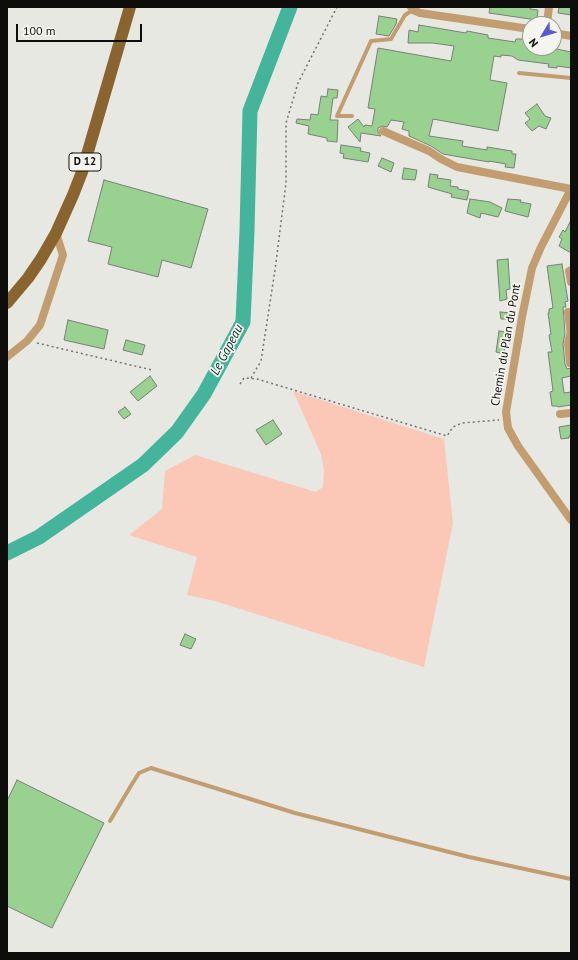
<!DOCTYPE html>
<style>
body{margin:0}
#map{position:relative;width:578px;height:960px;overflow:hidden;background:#e8e8e2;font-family:"PT Sans",sans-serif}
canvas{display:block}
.frame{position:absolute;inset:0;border:8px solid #0d0e0b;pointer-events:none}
.north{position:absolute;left:522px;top:16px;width:40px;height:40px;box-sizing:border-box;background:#f5f5ef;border:1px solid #989994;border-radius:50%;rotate:232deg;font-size:11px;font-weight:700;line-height:16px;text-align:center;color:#0d0e0b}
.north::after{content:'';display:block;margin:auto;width:14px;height:18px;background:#585ad2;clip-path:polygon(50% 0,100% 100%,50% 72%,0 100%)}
.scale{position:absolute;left:16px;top:24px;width:126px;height:18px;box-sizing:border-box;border:2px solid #0d0e0b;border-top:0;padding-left:5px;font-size:12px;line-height:14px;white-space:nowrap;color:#0d0e0b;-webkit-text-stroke:3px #f5f5ef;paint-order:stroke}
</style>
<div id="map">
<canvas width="578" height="960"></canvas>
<div class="frame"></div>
<div class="north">N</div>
<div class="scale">100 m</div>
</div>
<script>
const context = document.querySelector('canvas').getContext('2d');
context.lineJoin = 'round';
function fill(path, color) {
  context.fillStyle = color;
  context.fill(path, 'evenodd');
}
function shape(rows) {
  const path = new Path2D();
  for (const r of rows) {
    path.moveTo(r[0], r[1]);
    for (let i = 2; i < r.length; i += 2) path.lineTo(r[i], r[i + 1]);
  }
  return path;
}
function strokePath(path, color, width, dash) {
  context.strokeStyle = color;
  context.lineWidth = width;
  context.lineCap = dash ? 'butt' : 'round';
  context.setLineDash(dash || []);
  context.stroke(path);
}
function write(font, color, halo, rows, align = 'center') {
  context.font = font + ' "PT Sans",sans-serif';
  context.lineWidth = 3.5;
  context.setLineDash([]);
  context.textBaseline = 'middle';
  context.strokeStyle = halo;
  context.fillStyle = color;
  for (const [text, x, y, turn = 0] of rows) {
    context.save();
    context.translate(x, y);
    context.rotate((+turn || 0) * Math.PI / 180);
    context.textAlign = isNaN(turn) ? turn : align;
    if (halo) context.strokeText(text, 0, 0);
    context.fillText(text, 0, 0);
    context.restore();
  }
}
const green = shape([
 [293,391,444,439,453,523,424,667,215,601,187,595,197,557,129,535,162,509,165,471,195,455,316,492,323,487,324,470,321,454]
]);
const river = shape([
 [7,553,39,537,143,465,177,432,204,394,243,322,247,231,250,111,290,7]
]);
const building = shape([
 [490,7,531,7,530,9,538,10,537,20,489,13,490,7],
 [559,7,571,7,571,15,558,13,559,7],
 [379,16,397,19,396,24,389,36,376,34,379,16],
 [419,25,466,33,467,31,488,35,488,38,515,42,516,39,523,39,527,44,527,48,552,48,571,52,571,68,557,66,557,68,548,67,549,64,518,60,512,56,501,55,501,57,494,56,490,80,507,83,498,131,433,119,429,136,463,141,462,146,487,150,487,147,512,151,512,154,516,154,514,168,505,167,506,164,489,161,489,162,443,154,431,146,409,136,409,131,402,129,404,122,391,120,387,127,382,126,378,128,378,132,381,136,361,133,360,142,348,127,358,119,364,127,365,125,372,126,375,109,368,108,378,48,451,61,454,46,433,43,408,43,409,30,418,32,419,25],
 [328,89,338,90,337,98,333,98,330,120,338,120,337,142,327,141,327,138,308,134,309,126,296,123,297,119,310,120,311,114,318,115,321,96,327,97,328,89],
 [537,104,545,116,551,118,546,129,539,126,532,131,525,123,530,119,525,113,537,104],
 [341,145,361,148,360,151,370,153,368,162,343,158,344,154,340,153,341,145],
 [382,158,394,163,391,172,378,166,382,158],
 [404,168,417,170,415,180,402,179,404,168],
 [430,174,438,175,437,178,451,180,450,186,458,187,458,189,469,191,467,200,451,197,452,194,428,187,430,174],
 [104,180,208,209,191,268,162,260,158,277,108,264,112,247,88,241,104,180],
 [470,199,490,202,502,208,498,217,481,213,480,218,467,213,470,199],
 [508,199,521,200,520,202,531,204,528,217,505,211,508,199],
 [571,220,571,253,559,246,562,239,559,237,563,230,565,232,571,220],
 [508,259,510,289,506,290,507,299,500,301,497,260,508,259],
 [562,264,568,301,565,302,566,307,563,307,565,333,563,344,565,364,567,369,571,368,571,376,562,378,564,393,571,392,571,405,558,407,557,406,552,406,550,392,553,391,548,352,552,352,549,335,551,334,548,313,549,313,549,309,553,308,547,266,562,264],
 [500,312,512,313,512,319,501,319,500,312],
 [68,320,108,330,104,349,64,340,68,320],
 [499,331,507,332,504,354,496,352,499,331],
 [126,340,145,345,142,355,123,350,126,340],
 [150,376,157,386,138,401,130,392,150,376],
 [125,407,131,414,124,419,118,412,125,407],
 [273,420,282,434,266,445,256,430,273,420],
 [571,425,571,436,569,436,569,438,561,439,559,427,571,425],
 [185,634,196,639,191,649,180,645,185,634],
 [17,780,104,823,52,928,7,906,7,801,17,780]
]);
const path = shape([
 [37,343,152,370],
 [251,378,261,361,275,270,286,183,286,123,298,83,337,7],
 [240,384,244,378,257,379,447,436,453,427,462,423,499,420]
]);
const service = shape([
 [519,73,571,78],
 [352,116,337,116,371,41,391,39,405,15,413,10],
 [110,821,132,784,139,773,151,768,295,813,469,857,571,879]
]);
const minor = shape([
 [411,7,413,10,420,13,530,29],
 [547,24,549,7],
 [554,33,571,36],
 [383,131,429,151,441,159,457,167,571,189],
 [571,189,541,247,532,268,522,317,506,412,508,428,518,446,571,520],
 [571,270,569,271,571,282],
 [568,312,571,335],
 [7,357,27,341,40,325,63,255,56,233],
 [570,363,568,343,570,335],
 [560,414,571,413]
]);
const primary = shape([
 [7,303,28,278,41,259,56,233,73,195,82,172,130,7]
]);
const shields = [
 [85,162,32]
];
const shieldNames = [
 ["D 12",85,162]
];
const streetNames = [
 ["Chemin du Plan du Pont",506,345,-80]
];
const waterNames = [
 ["Le Gapeau",227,350,-62]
];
fill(green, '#fbc7b7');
strokePath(river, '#44b49b', 15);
fill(building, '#99d290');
strokePath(building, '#7a7e79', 1);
strokePath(path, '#71716d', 1.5, [2, 3]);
strokePath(service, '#c29d6f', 4);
strokePath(minor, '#c29d6f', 8);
strokePath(primary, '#8a642e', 12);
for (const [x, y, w] of shields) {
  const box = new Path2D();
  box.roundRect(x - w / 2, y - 9, w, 18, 3);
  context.fillStyle = '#f5f5ef';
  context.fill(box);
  strokePath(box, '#0d0e0b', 1);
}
write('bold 11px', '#0d0e0b', null, shieldNames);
write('12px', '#0d0e0b', '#f5f5ef', streetNames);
write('italic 13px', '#003228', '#f5f5ef', waterNames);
</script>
